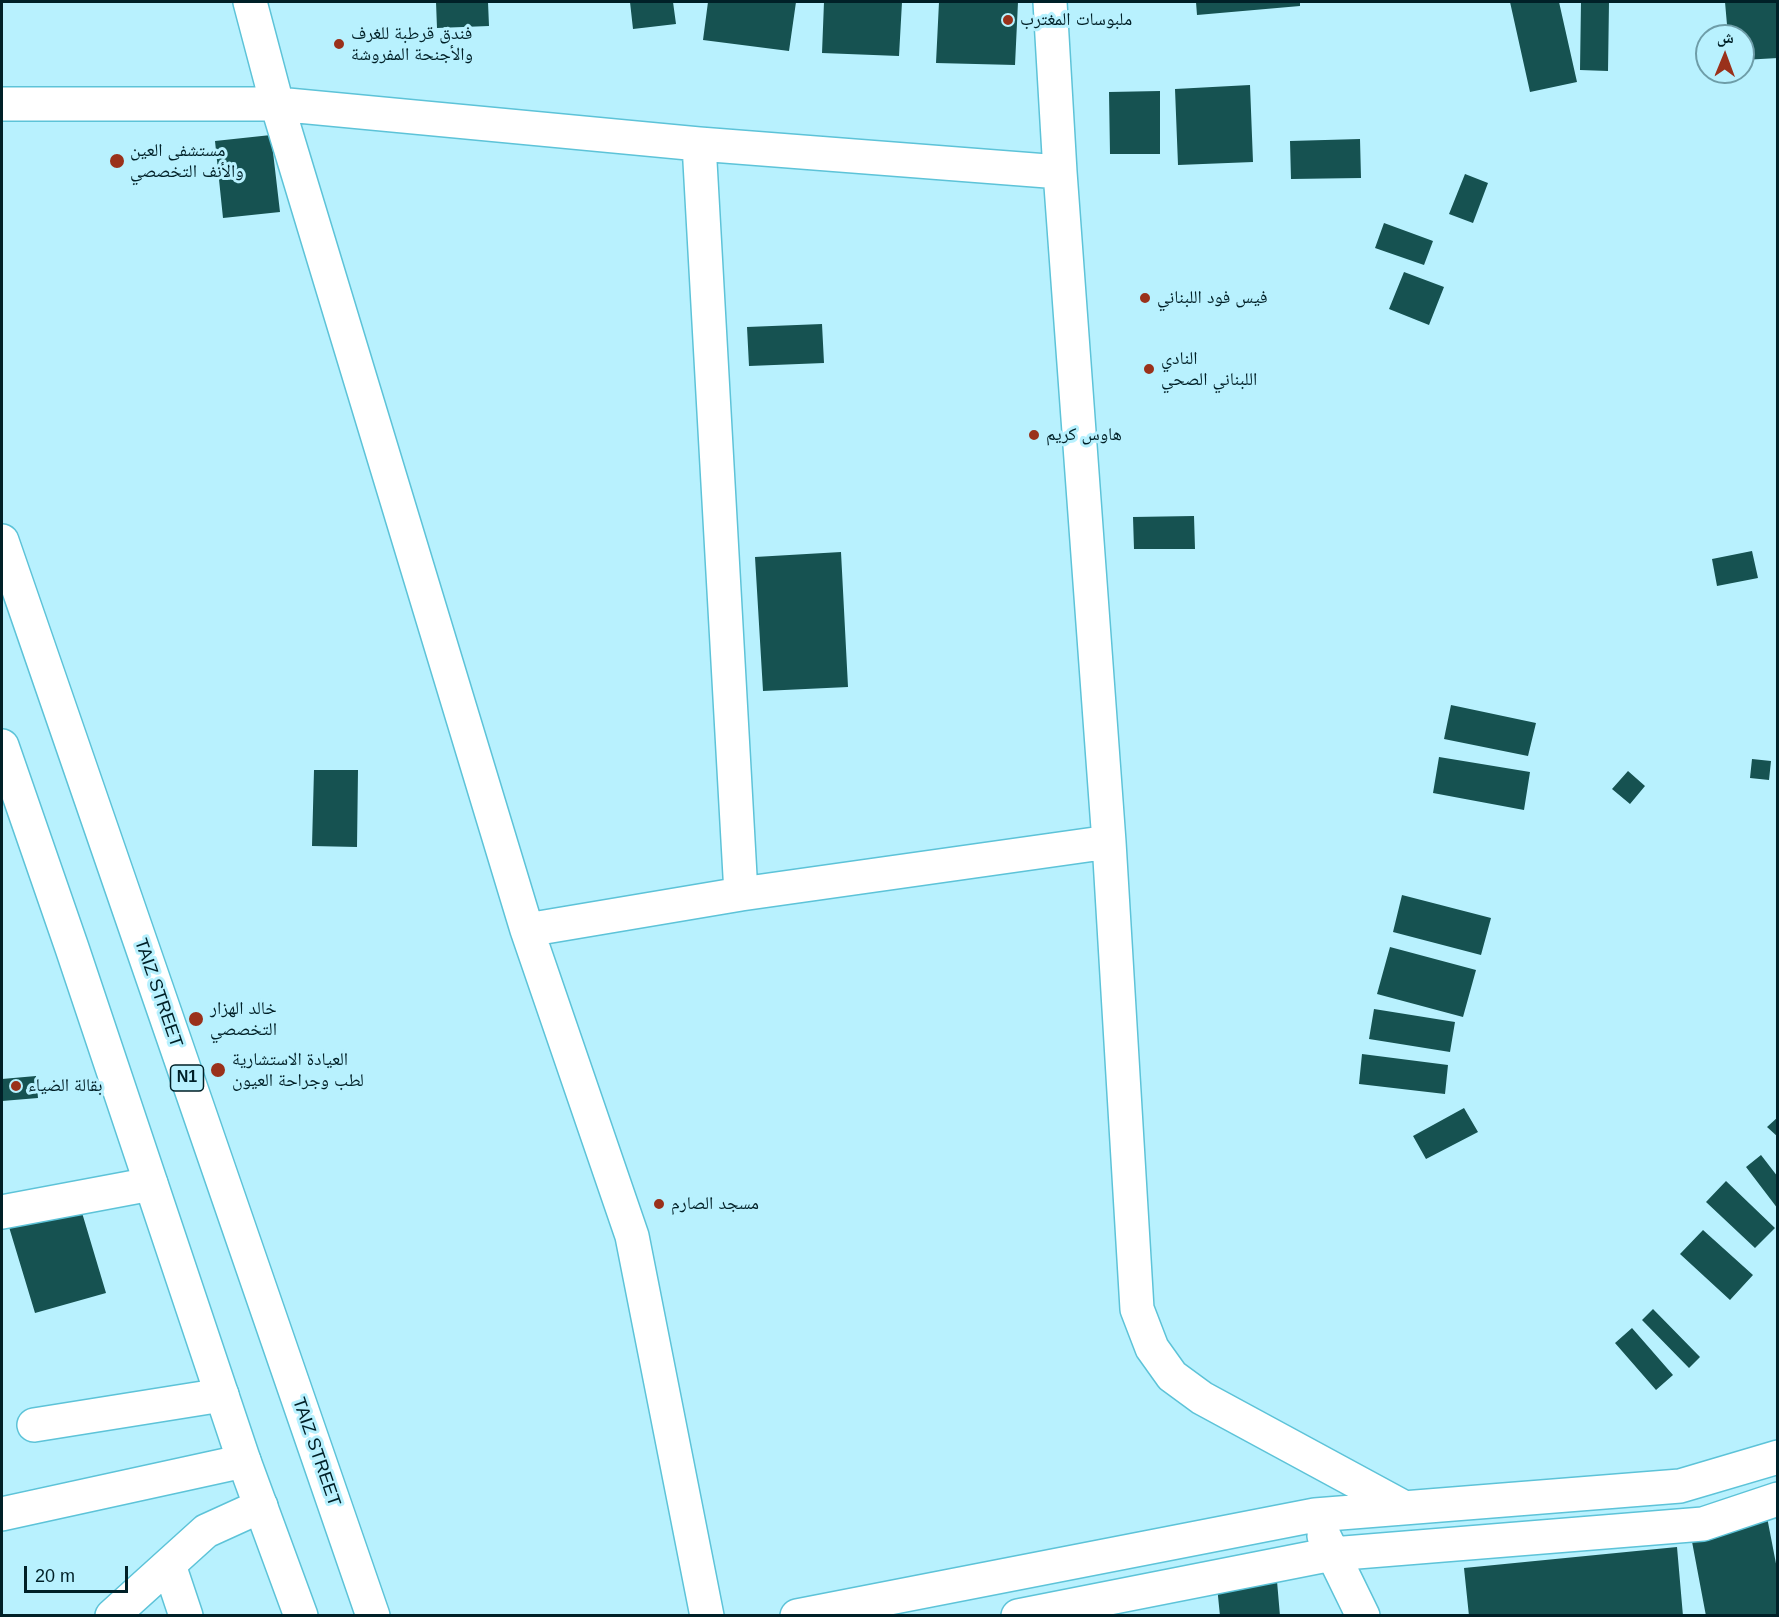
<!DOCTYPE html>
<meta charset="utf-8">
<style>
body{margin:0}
#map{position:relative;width:1779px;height:1617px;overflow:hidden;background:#b8f1fe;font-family:Arial,"Noto Naskh Arabic",sans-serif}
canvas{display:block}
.frame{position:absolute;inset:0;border:3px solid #002027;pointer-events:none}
.north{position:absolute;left:1695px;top:24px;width:60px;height:60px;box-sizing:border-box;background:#b8f1fe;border:2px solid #6e9da8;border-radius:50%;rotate:1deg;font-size:16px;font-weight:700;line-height:24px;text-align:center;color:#002027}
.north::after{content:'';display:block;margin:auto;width:21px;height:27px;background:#9a311b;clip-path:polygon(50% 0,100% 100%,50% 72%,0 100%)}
.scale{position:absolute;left:24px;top:1566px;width:104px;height:27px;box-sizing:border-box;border:3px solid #002027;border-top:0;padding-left:8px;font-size:18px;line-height:21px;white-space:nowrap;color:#002027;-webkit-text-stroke:4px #b8f1fe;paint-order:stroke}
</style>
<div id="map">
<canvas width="1779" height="1617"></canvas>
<div class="frame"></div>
<div class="north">ش</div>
<div class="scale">20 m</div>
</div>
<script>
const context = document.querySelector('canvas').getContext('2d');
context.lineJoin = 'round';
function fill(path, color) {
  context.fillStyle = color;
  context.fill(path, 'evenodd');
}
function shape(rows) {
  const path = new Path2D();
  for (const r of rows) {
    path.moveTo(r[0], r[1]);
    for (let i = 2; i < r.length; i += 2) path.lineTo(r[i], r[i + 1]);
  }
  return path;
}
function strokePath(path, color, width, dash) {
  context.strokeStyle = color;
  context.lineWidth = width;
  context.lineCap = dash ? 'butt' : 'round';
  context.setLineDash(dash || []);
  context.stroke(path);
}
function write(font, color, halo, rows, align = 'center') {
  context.font = font + ' Arial,"Noto Naskh Arabic",sans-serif';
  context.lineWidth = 6;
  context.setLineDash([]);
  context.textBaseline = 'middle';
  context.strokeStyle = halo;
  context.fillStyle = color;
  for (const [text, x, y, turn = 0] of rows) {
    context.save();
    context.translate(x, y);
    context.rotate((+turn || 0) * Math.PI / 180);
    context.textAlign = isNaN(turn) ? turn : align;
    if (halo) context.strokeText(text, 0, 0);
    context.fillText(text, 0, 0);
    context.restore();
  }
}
const building = shape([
 [436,2,488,2,489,26,437,28],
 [630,2,673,2,676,24,633,29],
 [708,2,796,2,789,51,703,40],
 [824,2,902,2,899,56,822,53],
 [939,2,1018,2,1015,65,936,63],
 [1196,2,1300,2,1300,6,1197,15],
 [1510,2,1559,2,1577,82,1530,92],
 [1581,2,1609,2,1608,71,1580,70],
 [1725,2,1778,2,1778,58,1743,60,1743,36,1728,36],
 [1250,85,1253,162,1178,165,1175,89],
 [1160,91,1160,154,1110,154,1109,92],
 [271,135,280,212,223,218,215,141],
 [1360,139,1361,178,1291,179,1290,141],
 [1465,174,1488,183,1473,223,1449,214],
 [1384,223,1433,241,1424,265,1375,248],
 [1404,272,1444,287,1429,325,1389,309],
 [822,324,824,363,749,366,747,327],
 [1194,516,1195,549,1134,549,1133,517],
 [1752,551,1758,578,1717,586,1712,559],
 [841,552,848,687,763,691,755,557],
 [1451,705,1536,723,1528,756,1444,739],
 [1439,757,1530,772,1524,810,1433,793],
 [1752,759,1771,761,1769,780,1750,778],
 [314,770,358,770,357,847,312,846],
 [1628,771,1645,786,1630,804,1612,789],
 [1402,895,1491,918,1481,955,1393,932],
 [1390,947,1476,970,1463,1017,1377,994],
 [1374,1009,1455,1022,1450,1052,1369,1039],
 [1362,1054,1448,1065,1445,1094,1359,1084],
 [36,1076,38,1098,2,1101,2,1079],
 [1464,1108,1478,1132,1426,1159,1413,1136],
 [1778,1117,1778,1137,1767,1127],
 [1761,1155,1778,1177,1778,1209,1746,1167],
 [1726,1181,1775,1228,1755,1248,1706,1202],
 [80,1206,106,1293,35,1313,9,1227],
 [1703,1230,1753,1275,1730,1300,1680,1254],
 [1653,1309,1700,1357,1689,1368,1642,1320],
 [1632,1328,1673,1375,1656,1390,1615,1343],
 [1767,1517,1778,1574,1778,1616,1706,1616,1690,1531],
 [1677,1547,1683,1616,1469,1616,1464,1568],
 [1277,1581,1280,1616,1220,1616,1217,1586]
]);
const minor = shape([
 [250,2,277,104,527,930,632,1236,707,1616],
 [1050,2,1060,172,1109,842,1137,1309,1152,1348,1172,1376,1202,1398,1405,1508],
 [2,104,277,104,699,144,1060,172],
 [699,144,741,894],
 [527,930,741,894,1109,842],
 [2,1212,151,1184],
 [34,1425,222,1395],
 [2,1514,244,1461],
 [1324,1536,1363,1616],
 [169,1565,186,1616],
 [112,1616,206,1531,261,1506],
 [797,1616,1315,1515,1680,1486,1778,1457],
 [1018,1616,1332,1554,1703,1524,1778,1499]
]);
const highway = shape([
 [2,541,373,1616],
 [2,746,72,948,244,1461,301,1616]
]);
const markers = [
 [1008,20,6,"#9a311b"],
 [339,44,6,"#9a311b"],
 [117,161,8,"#9a311b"],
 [1145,298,6,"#9a311b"],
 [1149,369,6,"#9a311b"],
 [1034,435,6,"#9a311b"],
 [196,1019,8,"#9a311b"],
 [218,1070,8,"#9a311b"],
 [16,1086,6,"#9a311b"],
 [659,1204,6,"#9a311b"]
];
const shields = [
 [187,1078,33]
];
const shieldNames = [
 ["N1",187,1078]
];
const poiNames = [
 ["ملبوسات المغترب",1020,20],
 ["فندق قرطبة للغرف",351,34],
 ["والأجنحة المفروشة",351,55],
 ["مستشفى العين",130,151],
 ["والأنف التخصصي",130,172],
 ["فيس فود اللبناني",1157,298],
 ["النادي",1161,359],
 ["اللبناني الصحي",1161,380],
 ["هاوس كريم",1046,435],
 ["خالد الهزار",210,1009],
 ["التخصصي",210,1030],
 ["العيادة الاستشارية",232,1060],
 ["لطب وجراحة العيون",232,1081],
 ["بقالة الضياء",28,1086],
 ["مسجد الصارم",671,1204]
];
const streetNames = [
 ["TAIZ STREET",158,993,71],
 ["TAIZ STREET",316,1452,71]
];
fill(building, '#165251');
strokePath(minor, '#5dc3d8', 36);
strokePath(highway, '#5dc3d8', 36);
strokePath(minor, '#fff', 33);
strokePath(highway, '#fff', 33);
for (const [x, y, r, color] of markers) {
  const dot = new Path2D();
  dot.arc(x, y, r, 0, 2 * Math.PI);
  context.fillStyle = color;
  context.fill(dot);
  strokePath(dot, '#b8f1fe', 2);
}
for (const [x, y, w] of shields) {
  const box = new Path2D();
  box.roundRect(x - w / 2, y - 13, w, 26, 4.5);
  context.fillStyle = '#b8f1fe';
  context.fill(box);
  strokePath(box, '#002027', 1.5);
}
write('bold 16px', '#002027', null, shieldNames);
write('18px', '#002027', '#b8f1fe', poiNames, 'left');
write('18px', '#002027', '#b8f1fe', streetNames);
</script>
